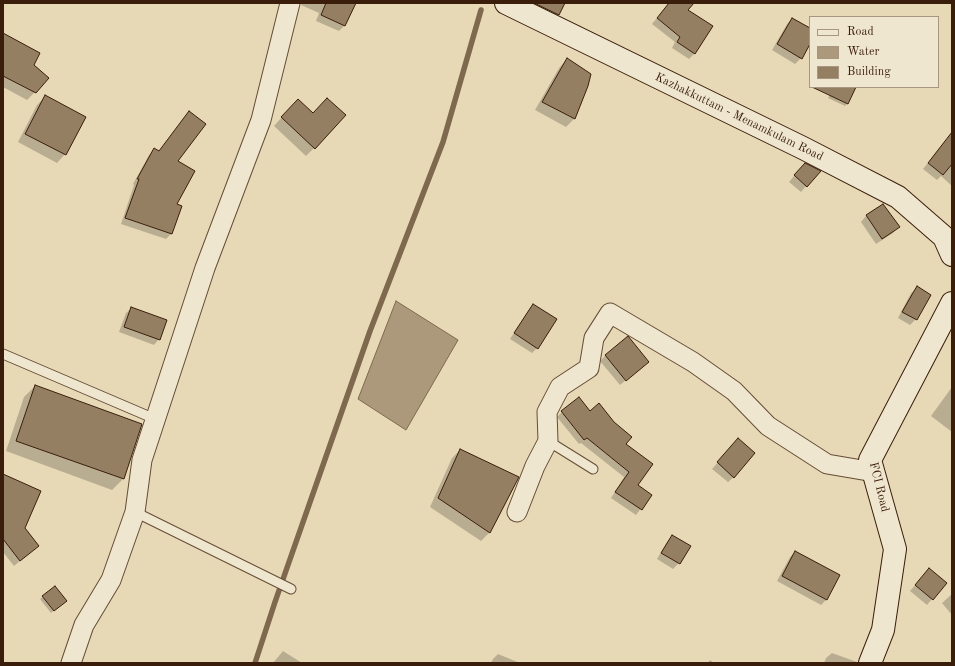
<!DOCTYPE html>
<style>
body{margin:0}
#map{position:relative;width:955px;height:666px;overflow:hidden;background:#e7d9b5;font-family:"Old Standard TT",serif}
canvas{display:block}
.frame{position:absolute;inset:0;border:4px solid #3a1e0b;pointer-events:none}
.legend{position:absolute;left:809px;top:16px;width:130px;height:72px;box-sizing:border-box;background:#efe6cf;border:1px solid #a79681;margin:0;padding:5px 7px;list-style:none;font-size:12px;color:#3a1e0b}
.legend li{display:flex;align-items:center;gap:8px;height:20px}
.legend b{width:20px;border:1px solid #a79681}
</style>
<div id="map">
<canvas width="955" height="666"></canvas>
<div class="frame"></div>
<ul class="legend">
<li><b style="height:5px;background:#efe6cf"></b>Road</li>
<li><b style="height:11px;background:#ac997b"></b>Water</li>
<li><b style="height:11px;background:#947f63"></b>Building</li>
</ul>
</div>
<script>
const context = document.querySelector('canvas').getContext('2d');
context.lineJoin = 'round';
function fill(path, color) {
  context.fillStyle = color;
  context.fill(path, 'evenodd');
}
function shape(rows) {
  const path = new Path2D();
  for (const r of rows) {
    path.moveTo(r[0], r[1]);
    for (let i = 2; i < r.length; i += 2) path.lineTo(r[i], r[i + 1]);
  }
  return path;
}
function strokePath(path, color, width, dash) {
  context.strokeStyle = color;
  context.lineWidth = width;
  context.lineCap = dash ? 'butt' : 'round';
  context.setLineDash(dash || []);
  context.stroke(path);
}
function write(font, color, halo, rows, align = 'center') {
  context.font = font + ' "Old Standard TT",serif';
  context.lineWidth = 3;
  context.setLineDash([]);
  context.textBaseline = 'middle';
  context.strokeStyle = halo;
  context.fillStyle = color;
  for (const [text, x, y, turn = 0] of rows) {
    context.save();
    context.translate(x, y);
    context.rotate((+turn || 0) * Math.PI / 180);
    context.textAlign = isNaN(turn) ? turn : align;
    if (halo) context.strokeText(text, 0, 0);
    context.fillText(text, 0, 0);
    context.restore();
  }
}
const water = shape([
 [396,301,458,340,406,430,358,399,396,301]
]);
const shadow = shape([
 [302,3,355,3,344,26,339,31,316,21,319,13,301,5],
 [518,3,558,3,558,14,553,20],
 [669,3,684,3,694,54,689,59,672,48,675,42,652,24],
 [792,19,810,29,810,42,801,58,795,64,772,50,787,24],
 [3,35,33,65,35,92,27,100,3,87],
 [567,59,587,86,574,119,566,127,535,110,559,68],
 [834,87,846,87,847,104,845,106,828,98],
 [45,97,84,117,65,154,57,163,18,142,37,105],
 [290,108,313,114,314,148,306,156,274,126],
 [189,113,177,162,171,234,166,239,121,224,134,185,133,184,149,155,154,150,159,152],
 [952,138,952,186,941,176,937,180,923,169,944,142],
 [799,170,819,171,801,192,789,182],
 [883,205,898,227,893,233,876,244,861,222,866,216],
 [917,288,916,319,910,325,898,318,911,293],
 [533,305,537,348,532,353,510,339,528,311],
 [132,308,159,339,154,345,119,332,126,313],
 [606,355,642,367,620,385,600,361],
 [35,386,141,424,123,479,112,490,6,451,24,397],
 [952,387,952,432,931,416],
 [562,412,590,412,625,444,636,486,651,495,636,515,611,498,624,477,581,443,579,444,557,417],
 [733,445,734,477,728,482,712,469],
 [460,450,518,477,489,533,481,541,430,507,452,458],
 [3,477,32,551,14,566,3,552],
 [672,536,679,563,673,569,657,559,667,542],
 [795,552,827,599,821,605,777,581,790,557],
 [924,575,932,599,927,605,910,591],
 [952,594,952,615,942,603],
 [43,597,63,603,51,613,40,599],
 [283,651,302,663,273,663],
 [832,653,857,662,856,663,824,663,826,658],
 [498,654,520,663,491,663,493,659],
 [710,660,714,663,708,663]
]);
const stream = shape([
 [255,663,275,602,370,331,443,142,481,10]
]);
const building = shape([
 [326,3,356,3,345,26,321,15,326,3],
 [534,3,565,3,559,15,534,3],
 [669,3,694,3,688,10,713,26,695,54,677,42,680,37,657,18,669,3],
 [792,18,810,28,810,44,802,59,777,44,792,18],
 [3,33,40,53,34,65,49,78,36,93,3,76,3,33],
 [567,58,591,74,588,86,575,119,542,102,567,58],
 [812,87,856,87,848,104,812,87],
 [45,95,86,117,66,155,25,134,45,95],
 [327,98,346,115,315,149,281,117,298,99,313,113,327,98],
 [189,111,206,124,178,161,195,171,177,204,182,206,172,234,125,218,139,179,137,179,154,148,159,151,189,111],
 [952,132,952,164,943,175,928,163,952,132],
 [805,163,821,171,807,187,794,175,805,163],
 [883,204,900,227,882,239,866,215,883,204],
 [917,286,931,295,917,320,902,312,917,286],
 [533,304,557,319,538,349,514,333,533,304],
 [131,307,167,320,160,340,124,327,131,307],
 [628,336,649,362,626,381,605,355,628,336],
 [35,385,142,424,124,479,16,441,35,385],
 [579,397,590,411,599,403,614,422,632,437,626,444,653,464,638,485,652,495,642,510,615,492,629,472,587,438,584,440,561,411,579,397],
 [738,438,755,453,734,478,717,462,738,438],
 [460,449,519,477,490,533,438,498,460,449],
 [3,474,41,491,25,528,39,546,20,561,3,539,3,474],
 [672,535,691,546,680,564,661,553,672,535],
 [795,551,840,575,827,600,782,576,795,551],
 [929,568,947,583,933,600,915,585,929,568],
 [55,586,67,601,54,611,42,596,55,586]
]);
const lane = shape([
 [3,354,155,419],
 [548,441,593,469],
 [135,512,291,589]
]);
const street = shape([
 [517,512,535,466,548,441,547,412,560,387,589,368,594,338,610,313,693,362,734,391,768,426,827,464,874,472],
 [71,663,84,625,111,580,135,512,142,460,205,268,261,120,290,3]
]);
const secondary = shape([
 [506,3,803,148,898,197,944,237,952,255],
 [870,663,883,630,895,549,870,460,952,303]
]);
const streetNames = [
 ["Kazhakkuttam - Menamkulam Road",739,117,26],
 ["FCI Road",879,487,76]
];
fill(water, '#ac997b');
strokePath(water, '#7e684e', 1);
fill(shadow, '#0003');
strokePath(stream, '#7e684e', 5.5);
fill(building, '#947f63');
strokePath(building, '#3a1e0b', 1);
strokePath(lane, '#654d36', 11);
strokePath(street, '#654d36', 21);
strokePath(secondary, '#3a1e0b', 24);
strokePath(lane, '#efe6cf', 9);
strokePath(street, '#efe6cf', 19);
strokePath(secondary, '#efe6cf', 22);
write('12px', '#3a1e0b', '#efe6cf', streetNames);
</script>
